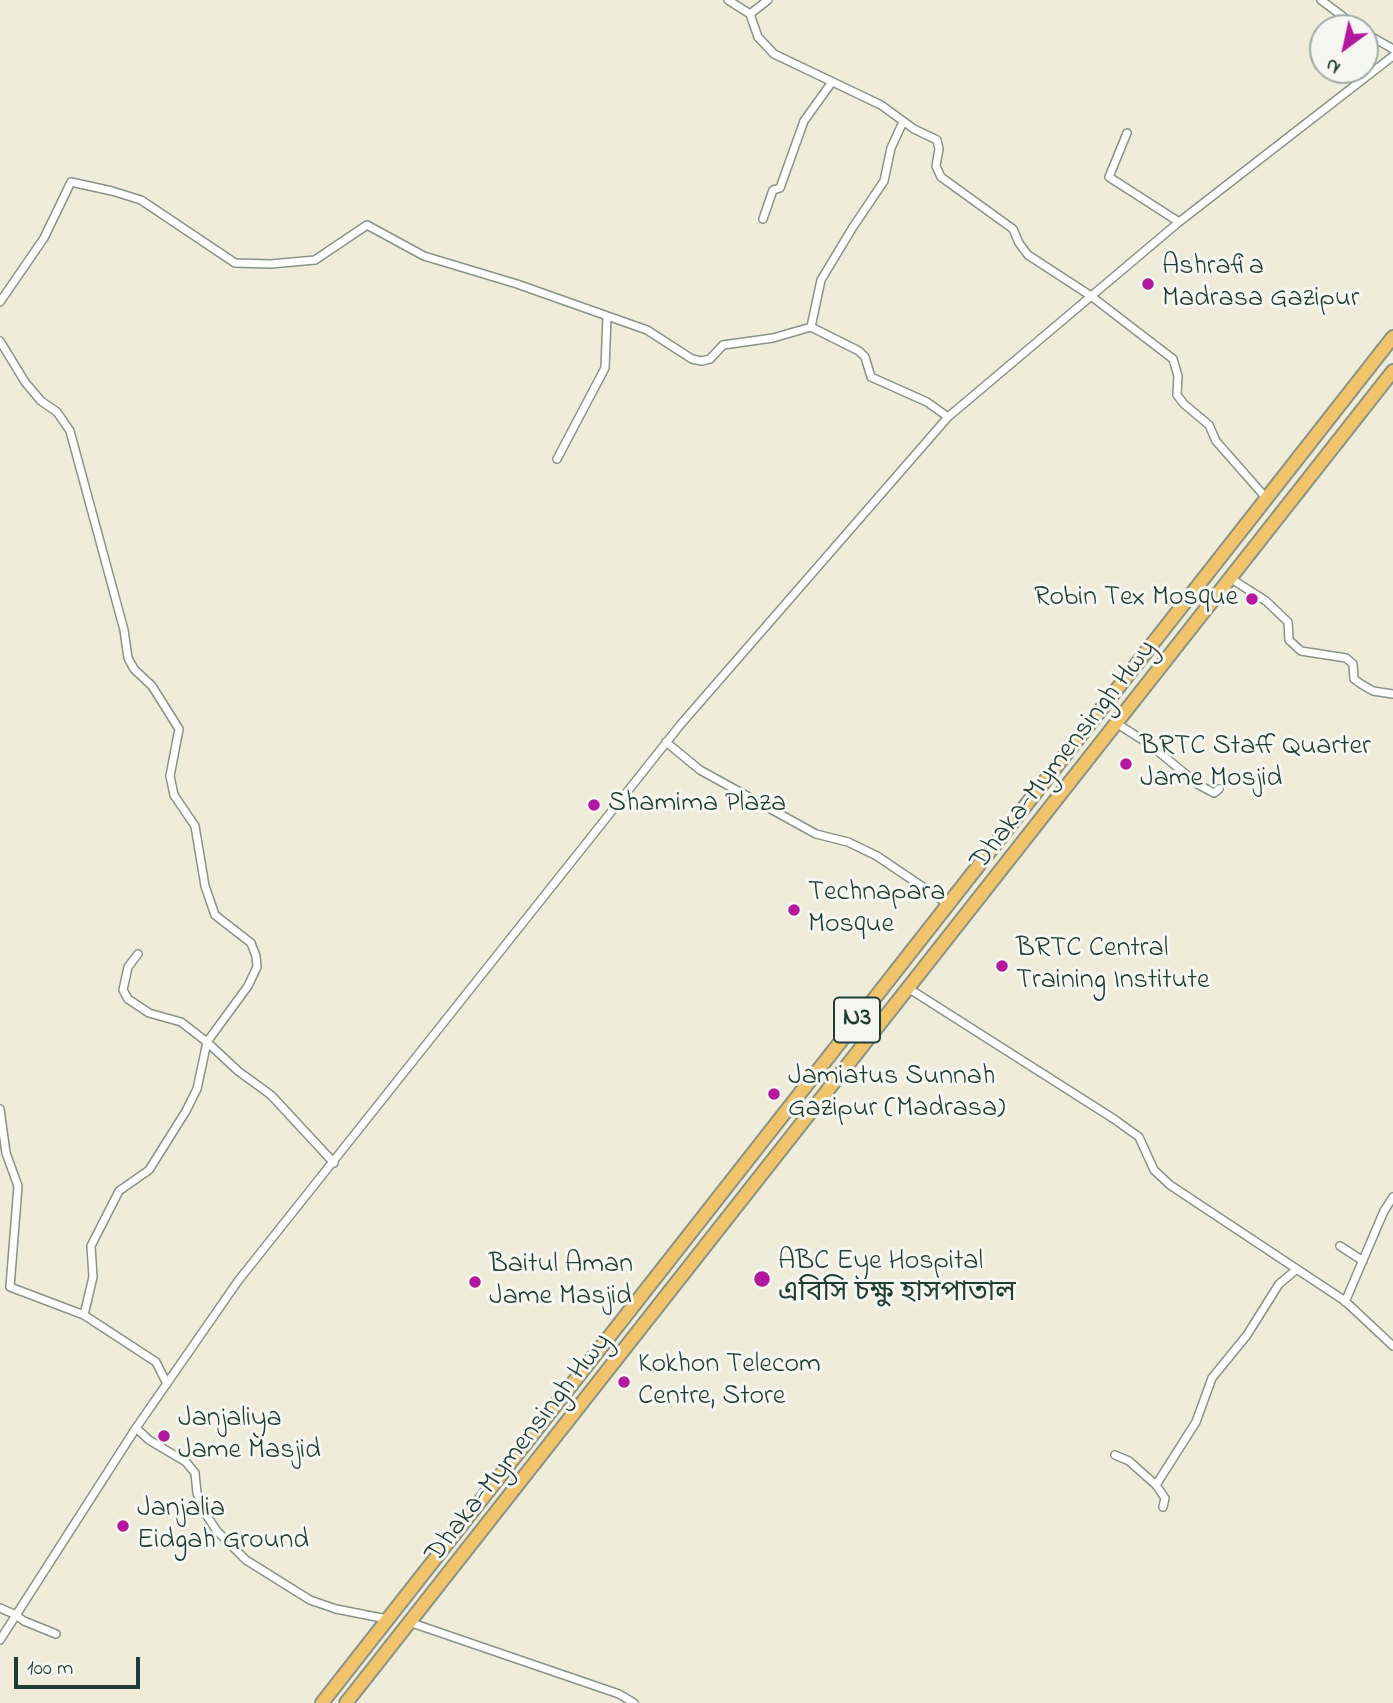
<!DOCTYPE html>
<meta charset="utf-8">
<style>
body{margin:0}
#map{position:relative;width:1393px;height:1703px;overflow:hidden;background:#efecda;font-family:"Indie Flower",sans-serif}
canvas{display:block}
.north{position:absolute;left:1309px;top:14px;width:70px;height:70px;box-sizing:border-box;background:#f6f6f2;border:2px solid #a0aca6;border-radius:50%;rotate:213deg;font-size:19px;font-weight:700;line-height:28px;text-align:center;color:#1f3d34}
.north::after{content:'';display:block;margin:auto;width:24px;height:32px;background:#b5179e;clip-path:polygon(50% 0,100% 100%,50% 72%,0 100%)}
.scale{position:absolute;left:14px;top:1657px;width:126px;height:32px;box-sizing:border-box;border:4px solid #1f3d34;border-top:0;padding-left:9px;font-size:21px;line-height:24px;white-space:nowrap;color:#1f3d34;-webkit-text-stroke:5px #f6f6f2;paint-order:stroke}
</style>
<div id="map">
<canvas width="1393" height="1703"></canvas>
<div class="north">N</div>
<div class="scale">100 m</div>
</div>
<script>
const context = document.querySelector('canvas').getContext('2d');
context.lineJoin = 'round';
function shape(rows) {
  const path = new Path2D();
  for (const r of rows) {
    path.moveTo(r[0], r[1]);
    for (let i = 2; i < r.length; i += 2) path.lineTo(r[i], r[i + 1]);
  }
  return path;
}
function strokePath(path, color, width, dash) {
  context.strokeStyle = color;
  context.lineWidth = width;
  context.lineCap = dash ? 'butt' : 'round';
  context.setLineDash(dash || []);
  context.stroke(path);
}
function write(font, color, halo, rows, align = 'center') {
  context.font = font + ' "Indie Flower","Noto Sans Bengali",sans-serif';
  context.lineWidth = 6;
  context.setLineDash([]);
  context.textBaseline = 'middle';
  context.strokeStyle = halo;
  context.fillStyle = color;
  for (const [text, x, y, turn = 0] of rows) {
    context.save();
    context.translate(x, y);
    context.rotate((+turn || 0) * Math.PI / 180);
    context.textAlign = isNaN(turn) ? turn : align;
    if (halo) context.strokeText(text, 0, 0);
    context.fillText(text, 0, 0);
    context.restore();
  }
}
const minor = shape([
 [728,0,750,14,758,37,774,54,881,105,914,129,937,140,939,149,936,166,941,177,1013,229,1019,243,1028,255,1091,296,1173,359,1178,376,1177,395,1184,404,1209,425,1216,441,1267,499],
 [1321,0,1358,28],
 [750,14,768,0],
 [1365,33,1393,49],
 [1127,133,1109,177,1179,222],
 [763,219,773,190,780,188,804,121,832,82],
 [0,302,44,238,71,182,112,191,141,200,235,263,271,264,315,260,367,225,424,256,517,284,647,330,692,359,702,361,710,359,723,345,773,338,811,327,821,280,853,227,884,181,891,148,903,122],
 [811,327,859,351,865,357,871,377,927,402,948,417],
 [0,341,25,382,41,401,57,412,70,431,124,630,128,658,134,669,152,686,179,729,170,776,174,795,195,826,205,886,215,915,251,943,256,956,257,967,248,986,207,1042,197,1089,186,1111,149,1170,119,1191,91,1246,93,1277,84,1315,156,1362,167,1384],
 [557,459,605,368,607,317],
 [1230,578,1266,601,1288,622,1289,640,1301,651,1346,658,1353,664,1354,679,1361,684,1373,691,1393,694],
 [1116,723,1149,744,1199,785,1214,793,1219,789],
 [666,742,700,770,816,834,848,842,877,856,948,904],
 [138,954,128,967,123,990,128,999,149,1013,181,1022,207,1042,238,1071,271,1095,334,1163],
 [908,988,1114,1119,1139,1137,1154,1170,1170,1185,1345,1301,1393,1346],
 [0,1109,6,1153,18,1186,10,1287,84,1315],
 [1340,1246,1363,1261],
 [1345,1302,1384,1211,1393,1197],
 [136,1428,149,1440,186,1462,195,1473,197,1493,205,1513,217,1531,246,1560,310,1600,336,1609,387,1619],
 [1115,1455,1129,1461,1156,1485],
 [1163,1507,1165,1498,1156,1485,1196,1422,1212,1378,1247,1335,1279,1284,1297,1269],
 [0,1608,14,1614,24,1621,56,1634],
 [409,1622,619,1694,634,1703],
 [0,1640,136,1428,238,1281,681,724,948,417,1179,222,1393,56]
]);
const trunk = shape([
 [322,1703,1393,337],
 [346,1703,1393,371]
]);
const markers = [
 [1148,284,7,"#b5179e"],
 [1252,599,7,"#b5179e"],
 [1126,764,7,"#b5179e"],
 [594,805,7,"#b5179e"],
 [794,910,7,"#b5179e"],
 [1002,966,7,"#b5179e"],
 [774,1094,7,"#b5179e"],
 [762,1279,9,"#b5179e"],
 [475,1282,7,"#b5179e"],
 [624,1382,7,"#b5179e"],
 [164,1436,7,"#b5179e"],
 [123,1526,7,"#b5179e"]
];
const shields = [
 [857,1020,46]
];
const shieldNames = [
 ["N3",857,1020]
];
const poiNames = [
 ["Ashrafia",1162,268],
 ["Madrasa Gazipur",1162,300],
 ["Robin Tex Mosque",1238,599,"right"],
 ["BRTC Staff Quarter",1140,748],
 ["Jame Mosjid",1140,780],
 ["Shamima Plaza",608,805],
 ["Technapara",808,894],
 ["Mosque",808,926],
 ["BRTC Central",1016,950],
 ["Training Institute",1016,982],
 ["Jamiatus Sunnah",788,1078],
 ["Gazipur (Madrasa)",788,1110],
 ["ABC Eye Hospital",778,1263],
 ["এবিসি চক্ষু হাসপাতাল",778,1295],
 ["Baitul Aman",489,1266],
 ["Jame Masjid",489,1298],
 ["Kokhon Telecom",638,1366],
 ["Centre, Store",638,1398],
 ["Janjaliya",178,1420],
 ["Jame Masjid",178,1452],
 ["Janjalia",137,1510],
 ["Eidgah Ground",137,1542]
];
const streetNames = [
 ["Dhaka-Mymensingh Hwy",1065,756,-52],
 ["Dhaka-Mymensingh Hwy",520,1449,-52]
];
strokePath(minor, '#879487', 10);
strokePath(trunk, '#879487', 16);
strokePath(minor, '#fff', 7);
strokePath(trunk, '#f1c36a', 12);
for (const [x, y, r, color] of markers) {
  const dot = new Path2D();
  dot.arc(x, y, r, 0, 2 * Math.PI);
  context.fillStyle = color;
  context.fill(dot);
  strokePath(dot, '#f6f6f2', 2.5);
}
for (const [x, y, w] of shields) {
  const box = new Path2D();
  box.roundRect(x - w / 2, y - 22.5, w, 45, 5);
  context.fillStyle = '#f6f6f2';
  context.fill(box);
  strokePath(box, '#1f3d34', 2);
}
write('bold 26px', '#1f3d34', null, shieldNames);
write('28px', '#1f3d34', '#f6f6f2', poiNames, 'left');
write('28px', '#1f3d34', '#f6f6f2', streetNames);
</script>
